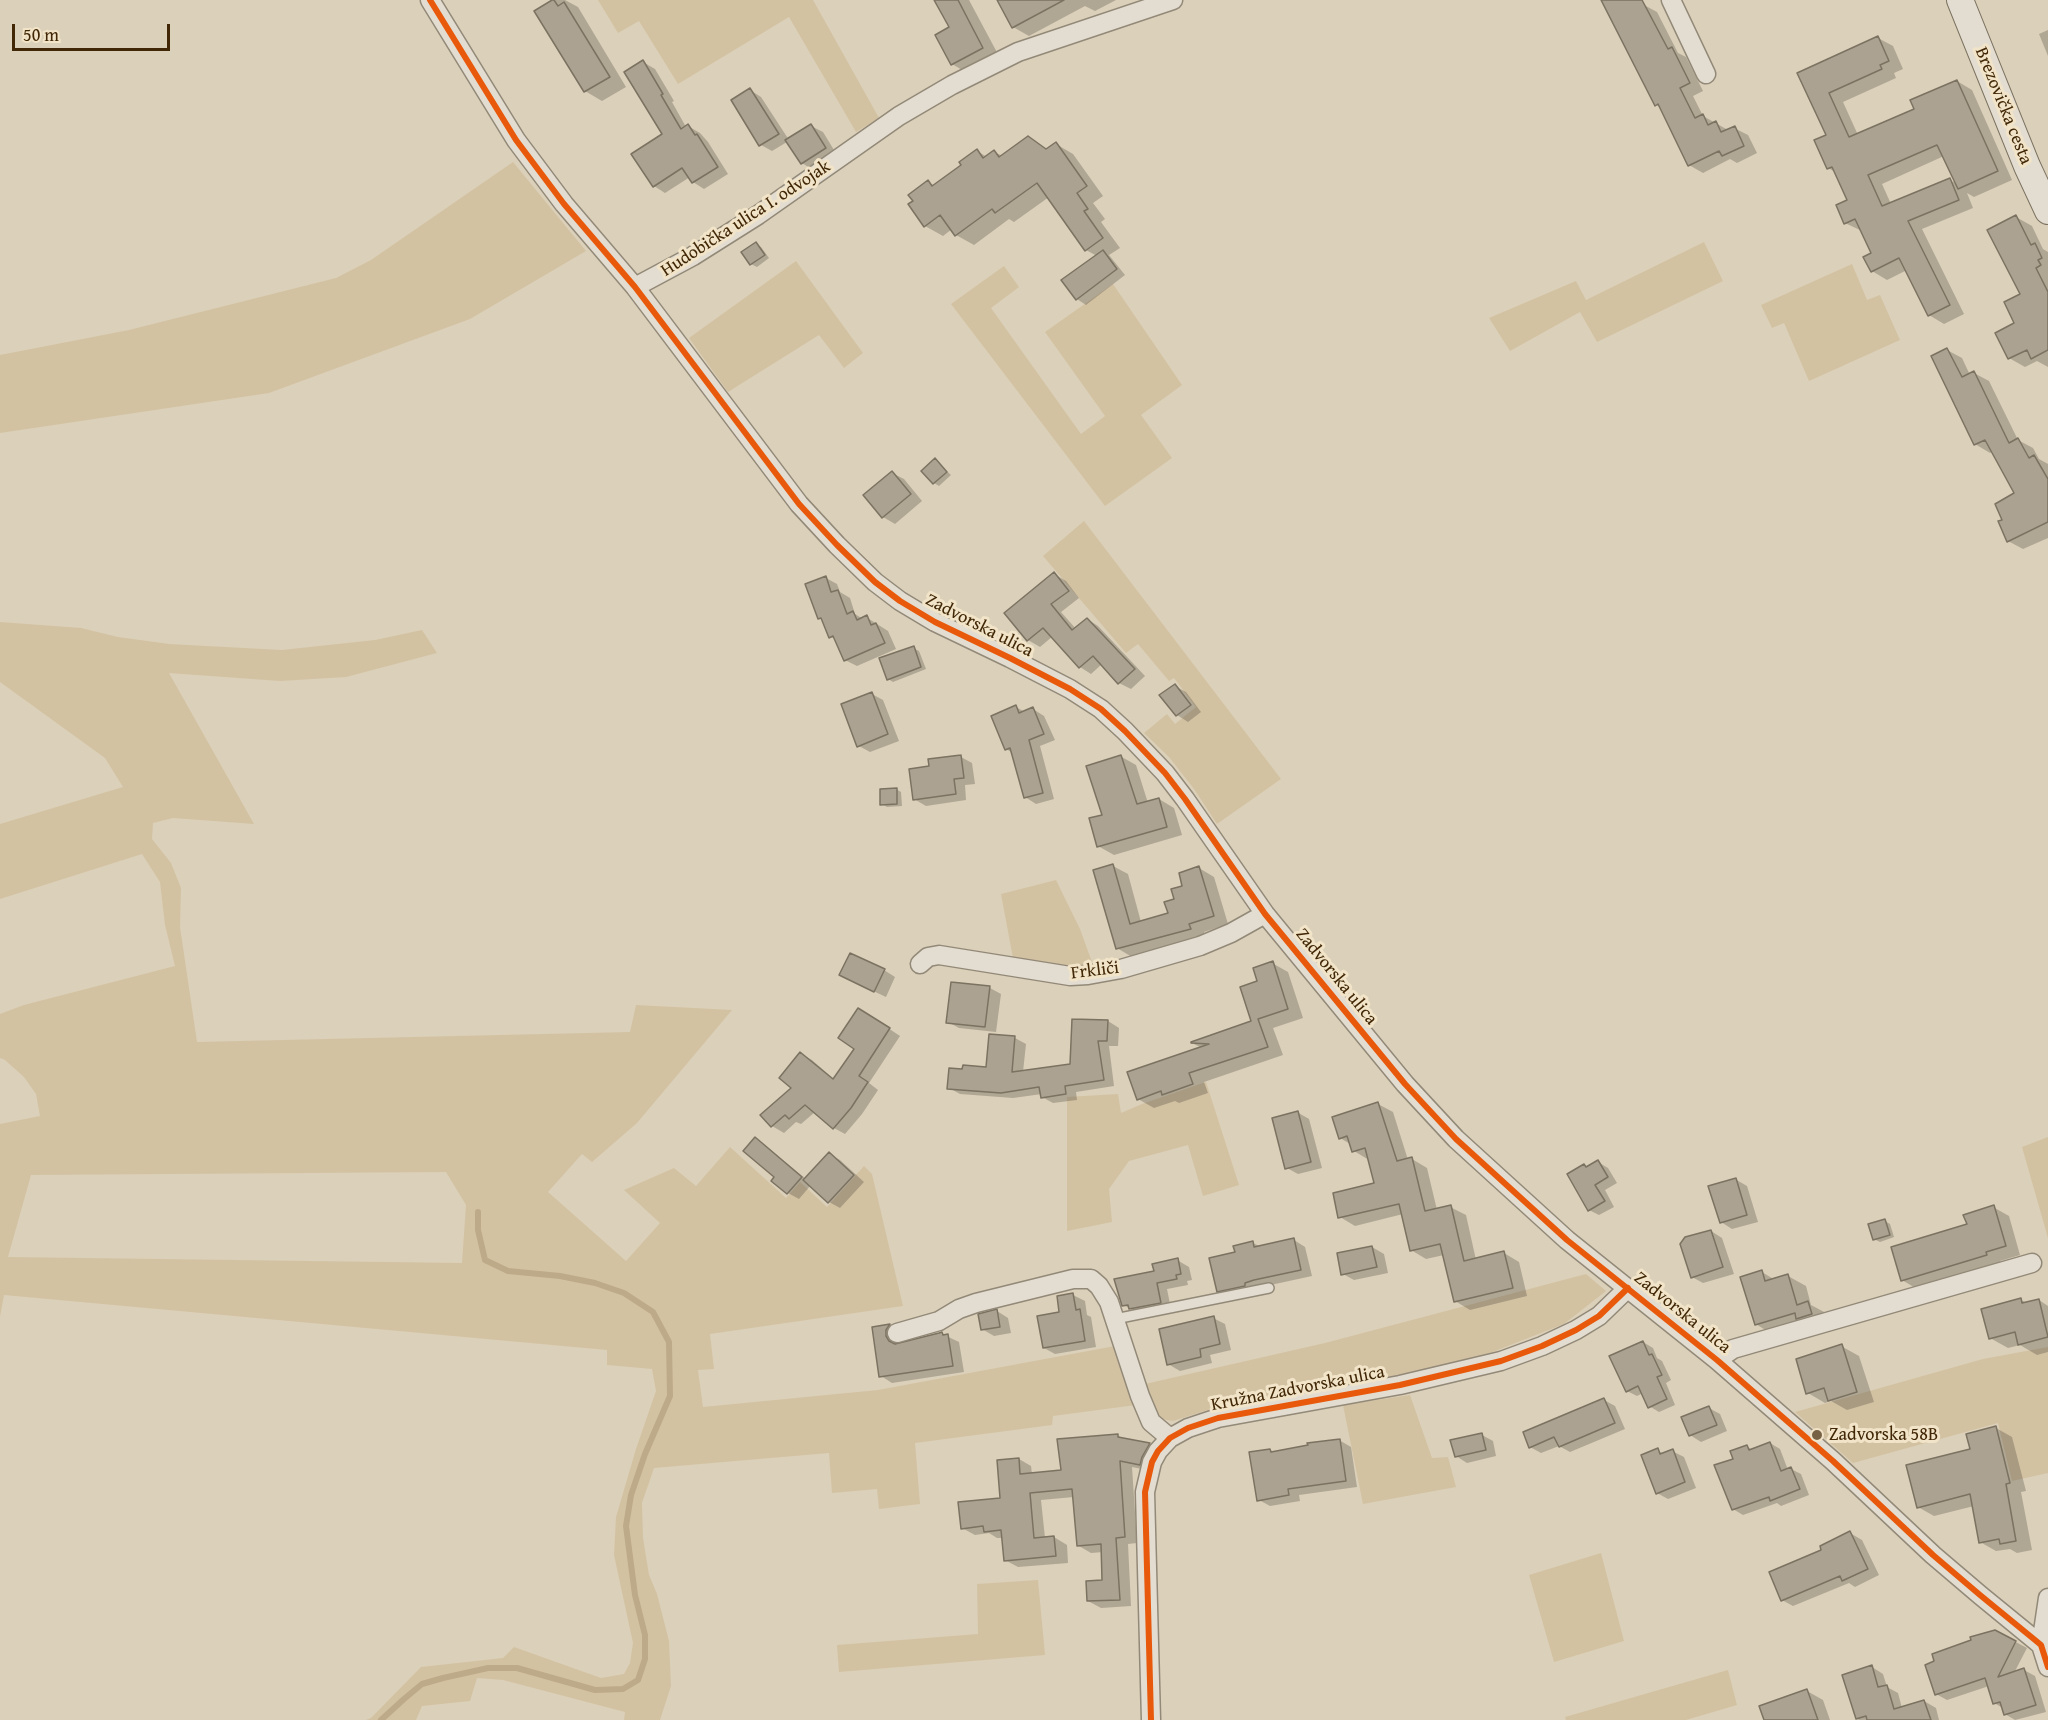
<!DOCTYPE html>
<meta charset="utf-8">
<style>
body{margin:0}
#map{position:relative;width:2048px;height:1720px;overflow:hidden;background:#dbd0b9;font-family:"Gentium Book Plus",serif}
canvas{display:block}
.scale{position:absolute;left:12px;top:24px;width:158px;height:27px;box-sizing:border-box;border:3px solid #412706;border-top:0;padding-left:8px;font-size:18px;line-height:21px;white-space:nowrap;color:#412706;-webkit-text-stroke:4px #f1e4c8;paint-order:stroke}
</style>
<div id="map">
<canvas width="2048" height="1720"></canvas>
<div class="scale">50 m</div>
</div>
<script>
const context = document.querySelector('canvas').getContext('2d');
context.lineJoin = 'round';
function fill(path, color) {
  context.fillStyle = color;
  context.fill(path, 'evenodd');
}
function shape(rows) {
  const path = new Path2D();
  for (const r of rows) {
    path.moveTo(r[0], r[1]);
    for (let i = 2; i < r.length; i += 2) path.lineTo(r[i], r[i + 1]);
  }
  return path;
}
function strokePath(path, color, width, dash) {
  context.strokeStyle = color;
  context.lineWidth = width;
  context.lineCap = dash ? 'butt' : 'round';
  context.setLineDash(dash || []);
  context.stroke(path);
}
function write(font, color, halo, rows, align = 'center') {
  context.font = font + ' "Gentium Book Plus",serif';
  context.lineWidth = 6;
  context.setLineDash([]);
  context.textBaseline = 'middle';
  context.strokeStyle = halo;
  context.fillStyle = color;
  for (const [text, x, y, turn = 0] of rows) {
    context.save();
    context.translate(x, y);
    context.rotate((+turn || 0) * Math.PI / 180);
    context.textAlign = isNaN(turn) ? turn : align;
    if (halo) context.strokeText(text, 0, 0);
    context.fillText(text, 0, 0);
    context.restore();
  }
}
const green = shape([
 [598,0,813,0,879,118,856,132,789,17,678,84,639,21,618,33],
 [513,162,586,251,470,319,269,393,0,433,0,355,129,330,336,278,371,260],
 [1704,242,1723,281,1597,342,1580,312,1510,351,1489,318,1576,281,1586,300],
 [796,261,863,353,844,368,819,335,728,392,689,338],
 [1852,264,1867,300,1880,295,1900,340,1809,381,1784,323,1772,328,1761,305],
 [1004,266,1019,287,991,308,1081,434,1105,416,1045,332,1113,284,1182,385,1141,415,1172,458,1105,506,951,304],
 [1084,521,1281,779,1217,824,1194,789,1169,757,1144,733,1167,714,1175,724,1196,707,1174,678,1169,681,1138,644,1126,653,1043,556],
 [0,622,81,628,118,637,169,644,282,650,375,640,422,630,437,653,346,677,280,681,169,673,254,824,173,818,153,823,152,839,171,863,181,888,180,927,197,1042,630,1032,636,1005,732,1010,637,1123,592,1162,582,1154,548,1192,626,1261,660,1223,624,1190,674,1168,696,1186,730,1147,786,1198,800,1182,827,1207,864,1166,872,1174,903,1306,710,1334,714,1369,698,1370,703,1407,878,1390,1115,1346,1136,1405,1053,1416,1052,1425,915,1443,920,1504,879,1509,877,1489,832,1493,829,1453,654,1468,642,1503,643,1538,649,1575,657,1594,669,1641,671,1686,660,1720,624,1720,625,1712,503,1680,477,1678,470,1701,422,1706,416,1720,366,1720,371,1718,421,1667,503,1658,514,1647,601,1678,624,1674,630,1663,633,1643,614,1555,616,1517,636,1449,656,1391,652,1369,607,1365,607,1350,4,1295,0,1317,0,1124,40,1116,36,1094,24,1077,5,1060,0,1058,0,1014,24,1005,175,966,165,925,160,882,142,854,0,899,0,824,123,787,105,758,0,682],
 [446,1172,466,1205,462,1263,8,1257,31,1175],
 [1056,880,1080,929,1093,965,1075,968,1013,958,1001,894],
 [1206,1082,1239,1185,1203,1196,1188,1145,1129,1161,1109,1189,1112,1222,1067,1231,1067,1097,1118,1094,1121,1113,1142,1104],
 [2048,1137,2048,1238,2022,1147],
 [1586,1274,1606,1291,1564,1324,1490,1353,1393,1377,1214,1408,1173,1421,1161,1419,1156,1413,1145,1384,1325,1343],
 [2048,1347,2048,1473,2012,1481,1998,1423,1853,1463,1795,1412,1983,1359],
 [1410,1395,1432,1458,1448,1457,1456,1487,1363,1504,1343,1405],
 [1601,1553,1624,1641,1554,1662,1529,1575],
 [1038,1580,1045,1655,839,1672,837,1645,978,1634,977,1584],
 [1728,1670,1737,1705,1686,1720,1566,1720,1565,1717]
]);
const shadow = shape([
 [555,0,565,0,578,7,626,87,602,101,585,91,536,12],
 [936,0,969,0,1000,58,969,74,952,64,951,28],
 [999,0,1116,0,1095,11,1085,6,1029,36,1013,27],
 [1644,5,1657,12,1678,53,1686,57,1703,91,1693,96,1703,116,1728,130,1734,128,1748,135,1757,153,1737,163,1730,159,1703,173,1689,165,1662,108,1656,105],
 [2048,30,2048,56,2039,34],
 [1878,38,1893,46,1903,69,1894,73,1896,78,1843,102,1858,135,1916,109,1957,81,1972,90,2012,180,1974,197,1967,193,1973,208,1922,229,1964,314,1944,324,1929,315,1907,270,1887,280,1872,271,1873,254,1862,231,1845,223,1849,201,1837,173,1828,168,1828,136,1799,74],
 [1944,156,1957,184,1950,180,1891,204,1882,184],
 [643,62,655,69,674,101,672,102,686,127,688,126,700,133,708,142,728,174,704,189,693,182,690,177,665,193,654,186,664,135],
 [750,90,761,97,789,140,811,126,823,132,837,155,813,170,802,163,787,142,772,151,761,145],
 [1028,138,1047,150,1056,144,1073,154,1103,196,1093,203,1105,219,1101,222,1120,248,1109,255,1125,275,1086,305,1077,299,1097,256,1086,250,1049,197,1014,222,1009,219,974,245,956,235,952,229,943,236,925,226,915,201,928,182,935,186,964,166,977,151,987,157,994,152,1003,156],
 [2016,217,2032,226,2043,249,2048,252,2048,367,2037,361,2025,367,2009,358,2022,295],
 [756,244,761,247,769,258,757,267,751,264],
 [1947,350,1962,358,1970,375,1974,373,1989,381,2018,440,2033,448,2039,459,2048,464,2048,538,2023,549,2008,541,2004,521,2016,494,1993,451,1990,453,1975,444],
 [935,460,951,475,939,486,934,483],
 [892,473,904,479,922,501,895,524,883,517],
 [1054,574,1066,581,1079,598,1061,612,1076,629,1087,619,1098,626,1145,676,1131,689,1119,683,1102,664,1091,674,1080,667,1053,636,1040,647,1028,640,1006,613],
 [826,578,837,584,840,592,850,598,855,614,863,619,866,617,888,631,896,649,857,666,845,660,837,640,831,637,824,621,819,618],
 [913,648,919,651,926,669,893,682,888,679],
 [1175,686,1186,692,1201,712,1188,722,1177,715],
 [872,694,883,700,899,741,870,752,859,746],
 [1016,707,1025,712,1033,709,1044,716,1055,740,1040,746,1054,799,1036,804,1025,797,1013,753,1006,749],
 [1120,756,1136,765,1148,803,1159,799,1174,808,1182,835,1114,855,1098,846,1104,816],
 [961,757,972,763,975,784,965,785,966,800,926,806,914,799,931,767],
 [896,789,901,792,902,806,887,807,882,804],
 [1113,866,1128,874,1141,922,1169,914,1184,887,1199,868,1214,877,1228,924,1204,932,1205,937,1132,957,1117,948],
 [1272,963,1288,972,1303,1018,1273,1028,1283,1055,1204,1082,1208,1093,1179,1103,1175,1101,1154,1108,1138,1099,1202,1048,1192,1043,1253,1022,1259,982],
 [884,970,895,977,886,997,852,981],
 [990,988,1001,994,996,1032,959,1028,948,1022],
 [870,1016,900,1036,869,1083,878,1090,862,1114,845,1134,834,1128,815,1112,801,1124,796,1122,784,1133,772,1126,762,1115,793,1088,801,1054,812,1060,835,1080,856,1048],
 [1108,1021,1119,1028,1118,1046,1109,1046,1114,1086,1076,1092,1077,1100,1053,1103,1042,1097,1042,1094,1013,1098,960,1094,949,1088,988,1069,1015,1038,1026,1044,1023,1072,1072,1065],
 [1378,1104,1393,1112,1408,1160,1412,1159,1427,1168,1437,1210,1450,1207,1466,1215,1476,1260,1504,1253,1519,1262,1527,1296,1470,1310,1455,1301,1444,1255,1426,1259,1411,1250,1403,1214,1355,1226,1340,1217,1375,1184,1369,1160,1354,1151,1352,1145,1340,1138],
 [1297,1112,1309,1119,1322,1168,1298,1174,1287,1168],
 [755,1139,766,1146,806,1179,829,1154,840,1160,864,1182,840,1208,829,1202,811,1185,799,1199,788,1193],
 [1598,1162,1608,1168,1617,1183,1605,1190,1614,1207,1599,1215,1589,1210],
 [1735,1179,1747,1186,1758,1222,1732,1229,1721,1222],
 [1993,1207,2009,1216,2020,1255,2000,1261,2001,1263,1917,1289,1902,1280],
 [1885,1221,1890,1224,1894,1237,1880,1242,1874,1239],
 [1711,1231,1722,1238,1734,1274,1703,1283,1692,1277],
 [1294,1240,1305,1247,1312,1276,1266,1286,1230,1297,1218,1291,1253,1243,1261,1247],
 [1372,1247,1384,1254,1388,1273,1354,1280,1343,1274],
 [1177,1260,1189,1267,1192,1280,1187,1281,1188,1285,1167,1289,1171,1309,1135,1312,1124,1305],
 [1762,1272,1775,1280,1788,1276,1806,1286,1811,1305,1826,1313,1773,1335,1756,1324],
 [1073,1295,1085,1301,1087,1315,1091,1317,1096,1347,1055,1354,1044,1348,1061,1313],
 [2021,1300,2027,1303,2039,1300,2048,1306,2048,1352,2037,1355,2020,1345,2008,1348,1990,1338],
 [997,1311,1008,1318,1011,1333,994,1336,982,1329],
 [1213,1318,1225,1324,1231,1350,1210,1355,1212,1363,1180,1371,1168,1364],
 [889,1326,900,1332,897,1336,898,1345,942,1334,959,1342,964,1372,892,1383,881,1376,874,1328],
 [1643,1342,1653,1348,1657,1358,1662,1361,1671,1380,1666,1383,1675,1405,1659,1412,1649,1406,1643,1393,1637,1396,1627,1391],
 [1841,1346,1859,1356,1874,1402,1847,1410,1831,1401,1825,1403,1808,1393],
 [1604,1400,1615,1406,1625,1429,1570,1452,1559,1446,1541,1453,1530,1447],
 [1709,1408,1720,1414,1727,1431,1701,1442,1690,1435],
 [1996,1428,2012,1437,2026,1491,2021,1492,2032,1550,2017,1553,2010,1549,1996,1551,1980,1542,1974,1506,1934,1516,1918,1507,1971,1450],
 [1117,1435,1124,1439,1150,1444,1162,1451,1152,1471,1132,1467,1137,1543,1128,1544,1131,1606,1101,1608,1088,1601,1104,1581,1103,1552,1091,1553,1079,1546,1074,1497,1041,1500,1045,1538,1054,1537,1067,1545,1068,1563,1018,1567,1005,1560,1003,1538,997,1538,989,1533,975,1535,962,1528,1001,1499,1019,1459,1031,1466,1032,1474,1063,1471],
 [1482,1435,1493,1441,1496,1456,1467,1463,1456,1456],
 [1339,1440,1351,1447,1357,1487,1299,1495,1300,1501,1270,1506,1259,1500,1270,1450,1275,1453],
 [1770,1443,1780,1449,1788,1470,1791,1469,1801,1474,1809,1495,1781,1506,1777,1503,1743,1515,1733,1509,1746,1446,1753,1450],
 [1657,1450,1664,1454,1672,1451,1684,1457,1696,1488,1668,1499,1657,1493],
 [1850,1533,1862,1540,1879,1575,1855,1587,1849,1583,1793,1606,1782,1600,1823,1550],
 [1995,1631,2027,1648,2014,1673,2024,1670,2035,1676,2046,1712,2015,1720,2005,1714,2003,1708,1994,1703,1989,1686,1947,1700,1936,1694],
 [1872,1667,1883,1674,1887,1687,1898,1693,1902,1708,1924,1701,1936,1708,1939,1720,1859,1720,1856,1718],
 [1807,1691,1823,1700,1830,1720,1776,1720]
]);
const stream = shape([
 [381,1720,404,1699,422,1684,443,1678,488,1668,517,1668,595,1690,623,1689,638,1680,645,1659,645,1635,635,1595,626,1526,631,1495,645,1454,670,1396,669,1342,653,1312,624,1293,595,1283,560,1276,508,1271,485,1260,478,1230,478,1212]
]);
const building = shape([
 [552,0,554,0,558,6,564,2,610,77,584,92,534,11,552,0],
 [934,0,958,0,983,48,951,65,935,35,949,27,934,0],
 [997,0,1064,0,1012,28,997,0],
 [1601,0,1642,0,1668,49,1672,47,1690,83,1680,88,1695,118,1703,114,1708,125,1716,121,1721,132,1735,126,1744,146,1722,156,1719,151,1688,166,1658,104,1655,106,1601,0],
 [1878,36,1889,61,1880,65,1882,69,1829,93,1849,137,1914,109,1910,100,1957,80,1998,171,1958,189,1937,145,1868,175,1882,206,1950,178,1959,200,1908,221,1950,305,1928,316,1899,258,1871,272,1863,257,1871,253,1855,219,1844,224,1836,205,1847,200,1832,167,1827,169,1814,140,1826,135,1797,73,1878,36],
 [643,60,663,94,661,95,681,129,688,124,695,135,697,134,718,167,692,183,682,168,653,187,631,154,662,134,624,72,643,60],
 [750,88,779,134,759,146,731,100,750,88],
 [811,124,826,148,801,164,785,140,811,124],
 [1028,136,1046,149,1056,142,1087,186,1077,193,1088,209,1084,211,1103,238,1085,251,1037,183,995,213,992,209,955,236,940,215,924,227,908,204,913,201,908,195,928,180,932,186,961,165,959,162,977,149,983,158,994,150,999,157,1028,136],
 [2016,215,2031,245,2035,243,2042,258,2038,260,2041,265,2036,268,2048,292,2048,350,2031,359,2027,350,2008,359,1995,333,2014,323,2004,302,2020,294,1987,230,2016,215],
 [756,242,765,255,750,265,741,252,756,242],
 [1103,250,1117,269,1076,300,1061,280,1103,250],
 [1947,348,1962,377,1974,371,2009,443,2018,438,2029,458,2034,455,2048,479,2048,522,2007,542,1998,521,2002,520,1995,504,2014,493,1985,440,1974,445,1931,356,1947,348],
 [935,458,947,472,933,484,921,471,935,458],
 [892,471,911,494,882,518,863,495,892,471],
 [1054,572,1069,591,1051,604,1072,630,1087,618,1135,669,1118,684,1093,656,1079,668,1043,628,1027,641,1004,613,1054,572],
 [826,576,831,592,838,590,847,614,853,611,857,620,867,615,871,625,876,623,885,643,844,661,833,636,829,638,821,618,818,619,805,584,826,576],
 [914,646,921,667,887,680,879,658,914,646],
 [1175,684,1191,705,1176,716,1159,695,1175,684],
 [872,692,888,734,857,747,841,704,872,692],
 [1016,705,1019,713,1033,707,1044,734,1029,740,1043,793,1024,798,1010,748,1005,750,991,716,1016,705],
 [961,755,964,778,954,779,956,794,913,800,909,769,929,766,928,759,961,755],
 [1121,755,1137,804,1159,798,1167,827,1097,847,1089,818,1102,815,1086,766,1121,755],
 [897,788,897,804,880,805,880,789,897,788],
 [1113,864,1130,924,1168,913,1164,902,1174,899,1171,889,1182,886,1179,873,1199,866,1214,916,1189,924,1191,929,1116,949,1093,870,1113,864],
 [850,953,885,969,874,992,839,975,850,953],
 [1273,961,1288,1009,1258,1019,1268,1047,1189,1073,1193,1084,1162,1095,1161,1091,1137,1100,1127,1072,1209,1044,1191,1043,1191,1042,1251,1021,1240,987,1257,981,1253,968,1273,961],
 [951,982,990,986,985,1027,946,1023,951,982],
 [858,1008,890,1028,859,1076,868,1082,851,1108,833,1129,805,1105,789,1119,785,1115,771,1127,760,1115,791,1088,779,1078,800,1052,833,1079,854,1049,838,1038,858,1008],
 [1072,1019,1108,1020,1107,1041,1098,1041,1104,1080,1065,1086,1066,1094,1041,1098,1039,1087,1001,1093,947,1089,949,1068,962,1069,963,1065,986,1067,989,1034,1015,1036,1012,1072,1070,1064,1072,1019],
 [1378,1102,1397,1161,1412,1157,1425,1211,1451,1205,1464,1261,1504,1251,1513,1288,1454,1302,1440,1244,1410,1251,1399,1204,1338,1218,1333,1193,1374,1183,1365,1148,1352,1152,1347,1136,1339,1139,1332,1117,1378,1102],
 [1298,1111,1311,1162,1285,1169,1272,1118,1298,1111],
 [755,1137,802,1177,787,1194,771,1181,774,1177,743,1151,755,1137],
 [829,1152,854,1175,828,1203,803,1180,829,1152],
 [1598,1160,1608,1177,1595,1185,1605,1201,1588,1211,1567,1174,1584,1164,1586,1167,1598,1160],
 [1736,1178,1747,1215,1720,1223,1708,1186,1736,1178],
 [1994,1205,2006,1246,1986,1252,1987,1255,1901,1281,1891,1247,1967,1224,1963,1215,1994,1205],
 [1885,1219,1890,1235,1873,1240,1868,1224,1885,1219],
 [1711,1230,1723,1267,1691,1278,1680,1244,1685,1237,1711,1230],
 [1294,1238,1301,1270,1254,1280,1245,1283,1245,1286,1217,1292,1209,1258,1235,1252,1233,1246,1253,1241,1254,1247,1294,1238],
 [1372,1246,1377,1267,1341,1275,1337,1253,1372,1246],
 [1178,1258,1181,1274,1176,1275,1177,1279,1157,1283,1161,1303,1129,1309,1128,1305,1122,1306,1114,1279,1154,1271,1152,1264,1178,1258],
 [1762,1270,1765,1281,1788,1274,1797,1305,1808,1301,1812,1314,1796,1319,1795,1313,1755,1325,1740,1277,1762,1270],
 [1073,1293,1076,1310,1080,1309,1085,1341,1043,1348,1037,1316,1059,1312,1057,1296,1073,1293],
 [2021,1298,2022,1303,2039,1299,2048,1337,2018,1345,2015,1332,1989,1339,1981,1309,2021,1298],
 [997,1309,1000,1327,981,1330,978,1314,997,1309],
 [1214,1316,1220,1344,1200,1349,1201,1357,1167,1365,1159,1329,1214,1316],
 [890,1324,886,1330,886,1336,889,1341,895,1344,939,1333,942,1332,943,1335,948,1334,953,1366,879,1377,872,1327,890,1324],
 [1643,1341,1649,1355,1652,1354,1662,1375,1657,1377,1667,1399,1648,1408,1638,1386,1626,1392,1609,1356,1643,1341],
 [1842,1344,1857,1392,1828,1401,1824,1388,1806,1394,1796,1359,1842,1344],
 [1604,1398,1615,1423,1559,1447,1554,1437,1529,1448,1523,1432,1604,1398],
 [1709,1406,1717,1425,1689,1436,1681,1417,1709,1406],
 [1996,1426,2010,1483,2006,1484,2016,1541,2000,1544,1999,1539,1979,1543,1970,1494,1917,1508,1906,1465,1970,1449,1966,1434,1996,1426],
 [1482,1433,1486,1450,1455,1457,1450,1440,1482,1433],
 [1118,1434,1118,1437,1150,1443,1142,1457,1140,1465,1120,1461,1125,1537,1116,1538,1120,1600,1087,1601,1086,1581,1102,1580,1101,1544,1077,1546,1072,1489,1030,1493,1034,1538,1054,1536,1056,1556,1004,1561,1001,1530,984,1532,983,1526,961,1529,958,1502,1000,1498,997,1460,1019,1458,1020,1474,1061,1470,1057,1439,1118,1434],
 [1340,1439,1346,1481,1288,1489,1289,1495,1257,1501,1249,1452,1270,1449,1271,1452,1308,1445,1307,1443,1340,1439],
 [1770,1442,1781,1471,1791,1467,1800,1489,1770,1501,1769,1497,1732,1510,1714,1465,1733,1459,1730,1451,1747,1445,1749,1450,1770,1442],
 [1658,1448,1660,1454,1673,1449,1685,1482,1656,1494,1641,1455,1658,1448],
 [1850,1531,1868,1569,1842,1581,1840,1576,1781,1601,1769,1572,1821,1550,1820,1546,1850,1531],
 [1995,1630,2016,1641,1998,1677,2024,1668,2036,1705,2004,1715,2000,1702,1993,1704,1985,1678,1935,1695,1925,1665,1934,1661,1932,1654,1971,1640,1970,1637,1995,1630],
 [1872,1665,1878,1687,1887,1685,1894,1709,1924,1700,1931,1720,1867,1720,1866,1716,1856,1719,1842,1675,1872,1665],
 [1807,1689,1818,1720,1764,1720,1759,1706,1807,1689]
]);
const lane = shape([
 [1115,1319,1269,1288]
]);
const street = shape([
 [430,0,516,140,564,204,635,287,799,504,837,545,875,582,900,601,935,622,1010,658,1070,689,1101,709,1125,731,1165,773,1185,799,1265,914,1405,1084,1456,1139,1567,1240,1717,1360,1833,1461,1933,1555,1980,1595,2035,1640,2041,1645,2048,1667],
 [1671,0,1706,74],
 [635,287,693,256,758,215,899,116,952,85,1018,52,1173,0],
 [920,964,928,957,939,955,1070,976,1088,975,1121,969,1200,946,1231,933,1265,914],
 [897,1333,939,1321,959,1309,976,1303,1073,1279,1091,1279,1099,1286,1109,1302,1140,1396,1151,1422,1170,1438],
 [1717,1360,1733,1349,2032,1263],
 [2041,1645,2048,1598],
 [1151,1720,1145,1492,1152,1462,1158,1451,1170,1438,1188,1428,1218,1418,1400,1385,1501,1361,1542,1346,1576,1330,1599,1316,1628,1288]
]);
const secondary = shape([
 [1960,0,2027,166,2048,211]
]);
const cycleway = shape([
 [430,0,516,140,564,204,635,287,799,504,837,545,875,582,900,601,935,622,1010,658,1070,689,1101,709,1125,731,1165,773,1185,799,1265,914,1405,1084,1456,1139,1567,1240,1717,1360,1833,1461,1933,1555,1980,1595,2035,1640,2041,1645,2048,1667],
 [1151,1720,1145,1492,1152,1462,1158,1451,1170,1438,1188,1428,1218,1418,1400,1385,1501,1361,1542,1346,1576,1330,1599,1316,1628,1288]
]);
const markers = [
 [1817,1435,6,"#776245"]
];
const streetNames = [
 ["Brezovička cesta",2003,106,68],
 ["Hudobička ulica I. odvojak",746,219,-33],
 ["Zadvorska ulica",979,626,27],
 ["Frkliči",1095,971,-7],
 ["Zadvorska ulica",1336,977,51],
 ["Zadvorska ulica",1682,1313,39],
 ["Kružna Zadvorska ulica",1298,1389,-11]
];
const poiNames = [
 ["Zadvorska 58B",1829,1435]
];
fill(green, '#d3c2a2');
fill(shadow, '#0003');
strokePath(stream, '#bdaa88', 6);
fill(building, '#aba291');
strokePath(building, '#7c7261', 1.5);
strokePath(lane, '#938978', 12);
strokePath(street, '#938978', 21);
strokePath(secondary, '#7c7261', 28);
strokePath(lane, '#e3ddd1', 9);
strokePath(street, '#e3ddd1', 18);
strokePath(secondary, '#e3ddd1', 26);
strokePath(cycleway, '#e8590c', 6);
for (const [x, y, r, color] of markers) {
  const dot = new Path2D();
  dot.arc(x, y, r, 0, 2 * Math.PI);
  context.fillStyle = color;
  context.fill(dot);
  strokePath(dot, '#f1e4c8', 2);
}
write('18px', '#412706', '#f1e4c8', streetNames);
write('18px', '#412706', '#f1e4c8', poiNames, 'left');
</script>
